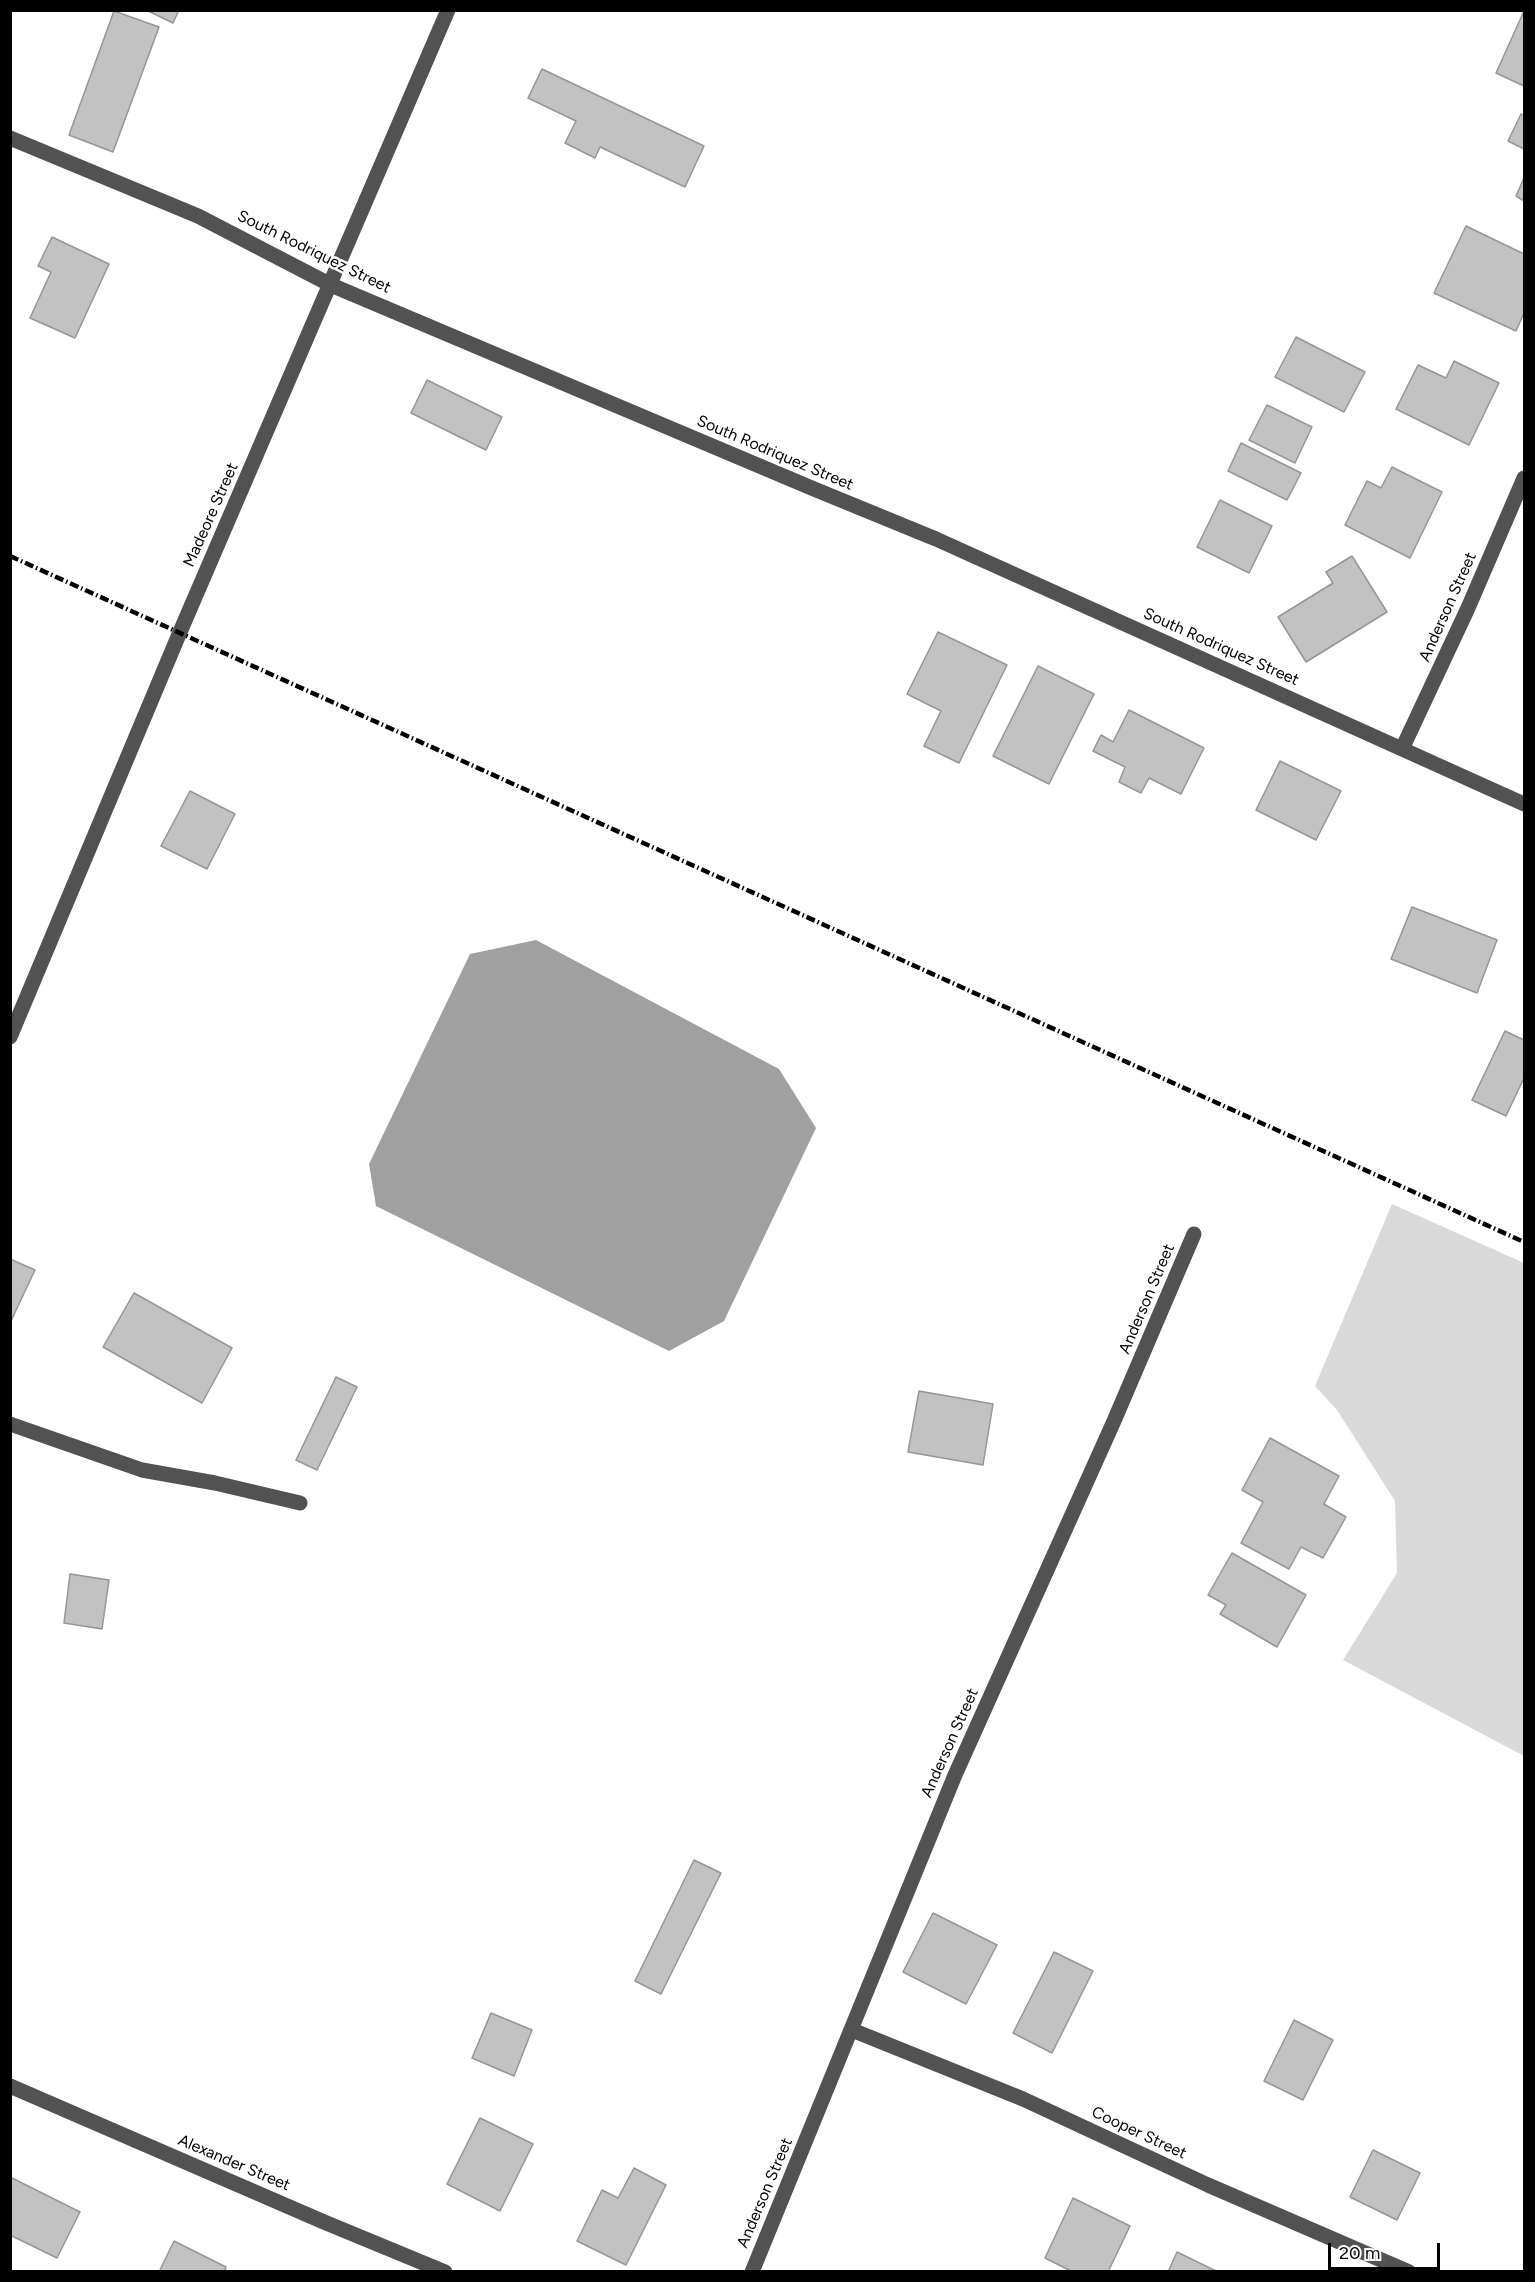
<!DOCTYPE html>
<style>
body{margin:0}
#map{position:relative;width:1535px;height:2282px;overflow:hidden;background:#fff;font-family:Figtree,sans-serif}
canvas{display:block}
.frame{position:absolute;inset:0;border:12px solid #000;pointer-events:none}
.scale{position:absolute;left:1328px;top:2243px;width:112px;height:27px;box-sizing:border-box;border:3px solid #000;border-top:0;padding-left:8px;font-size:18px;line-height:21px;white-space:nowrap;color:#000;-webkit-text-stroke:4px #fff;paint-order:stroke}
</style>
<div id="map">
<canvas width="1535" height="2282"></canvas>
<div class="frame"></div>
<div class="scale">20 m</div>
</div>
<script>
const context = document.querySelector('canvas').getContext('2d');
context.lineJoin = 'round';
function fill(path, color) {
  context.fillStyle = color;
  context.fill(path, 'evenodd');
}
function shape(rows) {
  const path = new Path2D();
  for (const r of rows) {
    path.moveTo(r[0], r[1]);
    for (let i = 2; i < r.length; i += 2) path.lineTo(r[i], r[i + 1]);
  }
  return path;
}
function strokePath(path, color, width, dash) {
  context.strokeStyle = color;
  context.lineWidth = width;
  context.lineCap = dash ? 'butt' : 'round';
  context.setLineDash(dash || []);
  context.stroke(path);
}
function write(font, color, halo, rows, align = 'center') {
  context.font = font + ' Figtree,sans-serif';
  context.lineWidth = 5;
  context.setLineDash([]);
  context.textBaseline = 'middle';
  context.strokeStyle = halo;
  context.fillStyle = color;
  for (const [text, x, y, turn = 0] of rows) {
    context.save();
    context.translate(x, y);
    context.rotate((+turn || 0) * Math.PI / 180);
    context.textAlign = isNaN(turn) ? turn : align;
    if (halo) context.strokeText(text, 0, 0);
    context.fillText(text, 0, 0);
    context.restore();
  }
}
const green = shape([
 [1392,1204,1524,1263,1524,1756,1343,1660,1397,1573,1395,1501,1337,1410,1315,1386]
]);
const water = shape([
 [536,940,779,1069,816,1128,724,1321,669,1351,376,1206,369,1164,470,954]
]);
const building = shape([
 [146,10,179,10,173,23,146,10],
 [114,11,159,27,113,152,69,135,114,11],
 [1524,11,1524,86,1496,73,1524,11],
 [542,69,704,146,685,187,600,147,595,158,565,143,576,121,528,98,542,69],
 [1521,114,1524,116,1524,149,1508,141,1521,114],
 [1524,178,1524,201,1516,196,1524,178],
 [1466,226,1524,254,1524,313,1516,331,1434,293,1466,226],
 [52,237,109,264,75,338,30,318,51,272,38,266,52,237],
 [1296,337,1365,372,1344,412,1275,377,1296,337],
 [1454,361,1499,383,1469,445,1396,409,1418,365,1446,378,1454,361],
 [427,380,502,417,486,450,411,413,427,380],
 [1267,405,1312,427,1295,463,1249,440,1267,405],
 [1241,443,1301,473,1287,500,1228,471,1241,443],
 [1392,467,1442,492,1410,558,1345,525,1367,481,1381,488,1392,467],
 [1220,500,1272,526,1249,573,1197,547,1220,500],
 [1352,556,1387,612,1306,662,1278,617,1333,583,1326,572,1352,556],
 [938,632,1007,665,959,763,924,746,941,711,907,694,938,632],
 [1038,666,1094,694,1049,784,993,756,1038,666],
 [1129,710,1204,748,1181,794,1149,778,1141,793,1119,782,1125,767,1093,751,1101,735,1113,742,1129,710],
 [1280,761,1341,791,1316,840,1256,810,1280,761],
 [190,791,235,814,207,869,161,846,190,791],
 [1412,907,1497,940,1477,993,1391,959,1412,907],
 [1505,1031,1524,1040,1524,1078,1506,1116,1472,1100,1505,1031],
 [10,1259,35,1270,10,1323,10,1259],
 [134,1293,232,1348,202,1403,103,1347,134,1293],
 [336,1377,357,1387,317,1470,296,1460,336,1377],
 [919,1391,993,1404,983,1465,908,1452,919,1391],
 [1270,1438,1339,1476,1324,1504,1346,1517,1323,1558,1301,1547,1289,1569,1241,1543,1263,1502,1242,1490,1270,1438],
 [1232,1553,1306,1595,1277,1647,1220,1614,1226,1605,1208,1595,1232,1553],
 [70,1574,109,1580,102,1629,64,1623,70,1574],
 [694,1860,721,1873,661,1994,635,1981,694,1860],
 [933,1913,997,1945,966,2004,903,1972,933,1913],
 [1054,1952,1093,1971,1052,2053,1013,2033,1054,1952],
 [491,2013,532,2030,514,2076,472,2058,491,2013],
 [1294,2020,1333,2040,1303,2100,1264,2081,1294,2020],
 [480,2118,533,2144,500,2211,447,2184,480,2118],
 [1373,2150,1420,2173,1397,2220,1350,2197,1373,2150],
 [634,2168,666,2185,626,2265,577,2241,602,2190,618,2198,634,2168],
 [10,2177,80,2212,57,2258,10,2235,10,2177],
 [1073,2198,1130,2226,1108,2272,1073,2272,1045,2258,1073,2198],
 [174,2241,226,2267,224,2272,159,2272,174,2241],
 [1177,2252,1218,2272,1168,2272,1177,2252]
]);
const minor = shape([
 [10,138,198,216,331,285,814,489,936,539,1524,804],
 [1402,749,1468,608,1524,478],
 [10,1037,180,632,448,10],
 [10,1424,142,1470,215,1483,300,1503],
 [852,2030,1023,2099,1208,2185,1409,2272],
 [10,2086,324,2222,445,2272],
 [752,2272,955,1775,1114,1421,1194,1234]
]);
const rail = shape([
 [10,556,1524,1242]
]);
const streetNames = [
 ["South Rodriquez Street",314,252,26],
 ["South Rodriquez Street",775,453,23],
 ["Madeore Street",211,515,-66],
 ["Anderson Street",1448,607,-66],
 ["South Rodriquez Street",1221,647,24],
 ["Anderson Street",1147,1299,-67],
 ["Anderson Street",950,1743,-66],
 ["Cooper Street",1139,2133,25],
 ["Alexander Street",234,2163,23],
 ["Anderson Street",765,2193,-67]
];
fill(green, '#d9d9d9');
fill(water, '#a0a0a0');
fill(building, '#c2c2c2');
strokePath(building, '#969696', 1.5);
strokePath(minor, '#525252', 15);
strokePath(rail, '#000', 4.5, [9, 3, 1.5, 3]);
write('16px', '#000', '#fff', streetNames);
</script>
